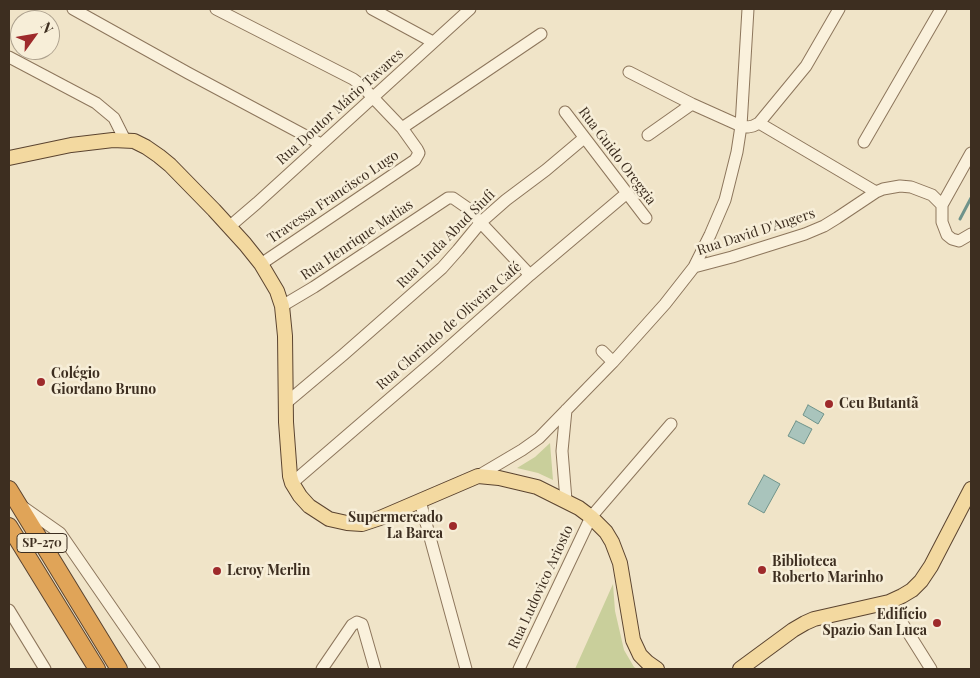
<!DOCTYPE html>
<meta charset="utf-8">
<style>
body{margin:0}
#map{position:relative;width:980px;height:678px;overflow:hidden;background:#f0e4c8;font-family:"Playfair Display",serif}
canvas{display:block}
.frame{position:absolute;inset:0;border:10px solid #3d2e20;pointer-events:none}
.north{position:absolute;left:10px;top:10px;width:50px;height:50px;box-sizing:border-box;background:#f7eed8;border:1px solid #ada18e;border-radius:50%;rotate:58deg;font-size:14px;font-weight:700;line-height:20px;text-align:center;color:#3d2e20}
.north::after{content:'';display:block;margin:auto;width:18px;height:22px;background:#9e2a2b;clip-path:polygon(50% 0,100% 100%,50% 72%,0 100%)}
</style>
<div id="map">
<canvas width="980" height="678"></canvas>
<div class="frame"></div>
<div class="north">N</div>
</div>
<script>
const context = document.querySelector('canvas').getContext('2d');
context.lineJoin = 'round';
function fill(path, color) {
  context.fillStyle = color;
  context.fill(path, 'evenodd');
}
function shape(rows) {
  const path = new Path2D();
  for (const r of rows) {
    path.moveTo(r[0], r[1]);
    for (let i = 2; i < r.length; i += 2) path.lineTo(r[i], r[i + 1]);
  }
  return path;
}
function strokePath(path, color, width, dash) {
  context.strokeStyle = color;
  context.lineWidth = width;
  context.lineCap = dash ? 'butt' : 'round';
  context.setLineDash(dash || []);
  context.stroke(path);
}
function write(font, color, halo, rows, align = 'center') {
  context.font = font + ' "Playfair Display",serif';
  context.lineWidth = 5;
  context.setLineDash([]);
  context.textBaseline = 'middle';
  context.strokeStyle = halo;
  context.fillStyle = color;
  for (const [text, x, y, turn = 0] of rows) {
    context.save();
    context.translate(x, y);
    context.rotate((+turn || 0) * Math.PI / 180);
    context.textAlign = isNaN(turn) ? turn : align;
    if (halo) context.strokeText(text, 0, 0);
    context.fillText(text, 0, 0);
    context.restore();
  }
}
const green = shape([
 [550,443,553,480,538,473,517,468,535,457],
 [613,584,615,611,624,650,634,667,637,669,575,669]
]);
const water = shape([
 [808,405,824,414,818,424,803,415,808,405],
 [796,421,812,429,804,444,788,436,796,421],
 [764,475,780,484,764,513,748,504,764,475]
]);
const stream = shape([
 [960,219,971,198]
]);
const minor = shape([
 [73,9,188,73,321,144],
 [216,9,353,79,361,85,402,128,417,149,419,153,415,160,261,264],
 [372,9,433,42],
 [9,57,96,103,114,118,125,140],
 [629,72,692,104,741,126,748,127,753,126,759,123,806,66,839,9],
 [565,112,646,218],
 [759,123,876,192,883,189,900,186,911,187,932,195,942,205,942,222,947,235,952,239,959,241,971,234],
 [402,128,541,34],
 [648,135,692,104],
 [864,142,941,9],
 [942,205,971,153],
 [229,227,257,203,470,9],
 [694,267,732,257,805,234,824,226,837,218,876,192],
 [282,306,314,287,448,198,453,198,466,207,530,275],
 [602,351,613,362],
 [286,403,343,355,442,268,458,250,481,222,506,200,546,170,584,138],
 [478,476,522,450,539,438,613,362,665,304,694,267,710,235,725,200,737,152,741,126,748,9],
 [292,483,436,359,530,275,627,193],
 [566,500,562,451,566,410],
 [420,501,466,669],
 [23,507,60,533,154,669],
 [889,602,931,669],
 [9,610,45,669],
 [322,669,352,625,357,622,362,624,363,627,375,669],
 [519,669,591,517,671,424]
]);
const major = shape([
 [9,158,71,145,113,140,134,141,146,147,159,156,170,165,214,210,245,244,261,264,277,291,282,306,285,336,286,422,290,476,292,483,300,496,309,506,329,519,347,523,362,524,380,518,478,476,499,478,537,487,579,508,591,517,606,532,612,542,620,563,633,640,640,655,647,662,657,669],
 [740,669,793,630,805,623,814,619,889,602,902,596,912,590,921,581,931,566,971,489]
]);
const highway = shape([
 [9,489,119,669],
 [9,526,97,669]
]);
const markers = [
 [41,382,5,"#9e2a2b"],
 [829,404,5,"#9e2a2b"],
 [453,526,5,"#9e2a2b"],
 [762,570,5,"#9e2a2b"],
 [217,571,5,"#9e2a2b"],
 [937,623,5,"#9e2a2b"]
];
const shields = [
 [42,543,50]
];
const shieldNames = [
 ["SP-270",42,543]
];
const streetNames = [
 ["Rua Doutor Mário Tavares",340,107,-42],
 ["Rua Guido Oreggia",617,156,53],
 ["Travessa Francisco Lugo",333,197,-34],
 ["Rua David D'Angers",756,232,-18],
 ["Rua Linda Abud Siufi",446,239,-45],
 ["Rua Henrique Matias",357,240,-34],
 ["Rua Clorindo de Oliveira Café",449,326,-41],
 ["Rua Ludovico Ariosto",541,587,-65]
];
const poiNames = [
 ["Colégio",51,374],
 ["Giordano Bruno",51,390],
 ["Ceu Butantã",839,404],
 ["Supermercado",443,518,"right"],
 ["La Barca",443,534,"right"],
 ["Biblioteca",772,562],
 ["Roberto Marinho",772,578],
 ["Leroy Merlin",227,571],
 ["Edifício",927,615,"right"],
 ["Spazio San Luca",927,631,"right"]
];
fill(green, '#c9cf9b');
fill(water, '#a9c4bc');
strokePath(water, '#6f938a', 1);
strokePath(stream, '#6f938a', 3);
strokePath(minor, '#8d765c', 13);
strokePath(major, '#5b4430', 16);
strokePath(highway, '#5b4430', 18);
strokePath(minor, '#faf1dc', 11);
strokePath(major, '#f3d9a0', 14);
strokePath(highway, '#e0a458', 16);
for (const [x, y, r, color] of markers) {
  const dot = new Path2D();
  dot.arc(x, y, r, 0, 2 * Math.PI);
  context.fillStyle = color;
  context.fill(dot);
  strokePath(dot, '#f7eed8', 2);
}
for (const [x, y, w] of shields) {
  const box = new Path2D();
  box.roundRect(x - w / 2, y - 9.5, w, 19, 4);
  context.fillStyle = '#f7eed8';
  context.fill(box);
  strokePath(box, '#3d2e20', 1);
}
write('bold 12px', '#3d2e20', null, shieldNames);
write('14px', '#3d2e20', '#f7eed8', streetNames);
write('bold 14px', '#3d2e20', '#f7eed8', poiNames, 'left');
</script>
